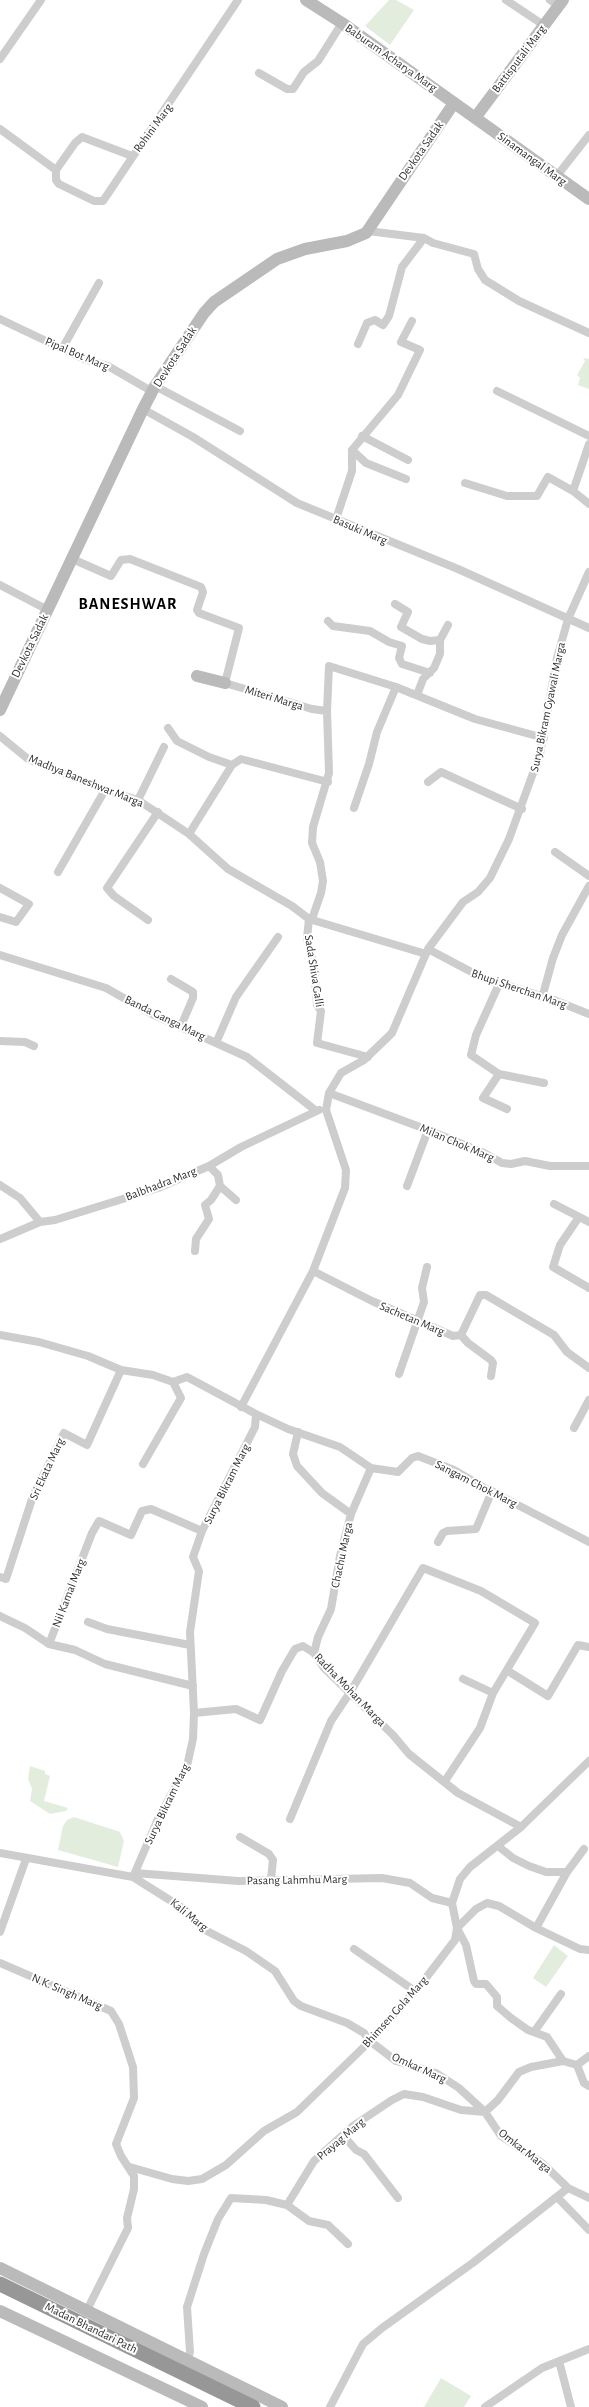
<!DOCTYPE html>
<style>
body{margin:0}
canvas{display:block;background:#fff}
</style>
<canvas width="589" height="2407"></canvas>
<script>
const context = document.querySelector('canvas').getContext('2d');
context.lineJoin = 'round';
function fill(path, color) {
  context.fillStyle = color;
  context.fill(path, 'evenodd');
}
function shape(rows) {
  const path = new Path2D();
  for (const r of rows) {
    path.moveTo(r[0], r[1]);
    for (let i = 2; i < r.length; i += 2) path.lineTo(r[i], r[i + 1]);
  }
  return path;
}
function strokePath(path, color, width, dash) {
  context.strokeStyle = color;
  context.lineWidth = width;
  context.lineCap = dash ? 'butt' : 'round';
  context.setLineDash(dash || []);
  context.stroke(path);
}
function write(font, color, halo, rows, align = 'center') {
  context.font = font + ' "Alegreya Sans",sans-serif';
  context.lineWidth = 4;
  context.setLineDash([]);
  context.textBaseline = 'middle';
  context.strokeStyle = halo;
  context.fillStyle = color;
  for (const [text, x, y, turn = 0] of rows) {
    context.save();
    context.translate(x, y);
    context.rotate((+turn || 0) * Math.PI / 180);
    context.textAlign = isNaN(turn) ? turn : align;
    if (halo) context.strokeText(text, 0, 0);
    context.fillText(text, 0, 0);
    context.restore();
  }
}
const green = shape([
 [389,0,396,0,414,10,390,45,365,26],
 [583,358,589,359,589,389,578,385,580,378,577,375,585,361],
 [30,1766,45,1771,45,1774,50,1776,44,1801,68,1808,66,1811,50,1814,30,1801,32,1789,28,1779],
 [74,1817,120,1832,124,1841,118,1867,58,1850,63,1826,67,1820],
 [554,1945,568,1956,546,1987,533,1978],
 [441,2378,471,2396,464,2407,424,2407]
]);
const street = shape([
 [506,0,545,26],
 [550,0,559,6],
 [0,59,41,0],
 [259,73,287,89,293,89,304,72,318,61,342,23],
 [0,129,56,170],
 [132,156,82,137,75,143,56,170,56,180,59,184,94,201,103,201,238,0],
 [556,177,589,135],
 [424,238,433,243,474,254,478,269,485,280,519,301,589,333],
 [0,319,84,359,108,366,153,392],
 [358,344,367,323,375,320,383,325,389,316,402,267,424,238,368,231],
 [62,349,99,283],
 [155,386,240,431],
 [497,391,589,436],
 [143,409,193,437,297,503,458,569,589,628],
 [362,436,408,460],
 [589,444,573,491,589,504],
 [352,450,366,463,406,479],
 [465,483,507,496,537,496,548,477,573,491],
 [336,519,352,471,352,450,398,395,418,354,420,350,401,342,412,321],
 [70,558,111,576,121,560,130,559,201,587,203,592,197,610,199,613,239,628,225,683,312,709,327,711],
 [0,585,48,610],
 [395,604,408,612,401,627,422,639,430,641,440,640],
 [328,621,333,626,370,631,389,642,402,646,399,658,402,664,430,673],
 [417,695,423,679,434,668,440,654,440,640,448,625],
 [168,728,177,741,209,757,232,765],
 [0,736,28,759,105,790,138,800,189,834,228,869,292,906,309,919,426,954],
 [428,782,441,772,522,809],
 [138,800,164,747],
 [354,808,369,764,377,732,396,687],
 [189,834,232,765,241,759,328,782],
 [555,852,589,876],
 [58,872,105,790],
 [0,888,29,904,16,922,0,917],
 [309,919,307,938,314,967,317,1005,321,1011,317,1043,368,1057],
 [312,919,321,893,323,881,320,862,312,843,313,827,329,773,327,711,329,666,396,687,475,719,544,738],
 [148,920,114,896,107,888,158,812],
 [428,949,481,977,554,1000,589,1014],
 [0,955,106,988,152,1014,247,1057,315,1110],
 [171,979,193,992,193,998,181,1026],
 [499,984,476,1035,471,1055,499,1074,483,1098,507,1109],
 [542,998,553,958,562,935,589,886],
 [0,1041,25,1042,34,1046],
 [216,1043,236,997,278,937],
 [499,1074,544,1083],
 [329,1093,428,1130,484,1153,502,1163,511,1164,525,1161,550,1166,589,1166],
 [0,1185,20,1198,40,1222],
 [220,1186,236,1200],
 [407,1186,428,1130],
 [554,1204,589,1222],
 [579,1217,560,1245,553,1267,589,1288],
 [0,1239,40,1222,55,1220,158,1188,209,1166,241,1147,319,1110],
 [195,1251,196,1239,209,1219,205,1205,211,1200,220,1186,218,1175,209,1166],
 [313,1271,372,1301,453,1336,461,1335,480,1295,486,1295,554,1335,567,1352,589,1368],
 [0,1335,39,1342,88,1356,121,1370,153,1375,173,1382,187,1377,256,1414,255,1427,202,1531,193,1557,199,1571,190,1632,194,1713,193,1739,187,1766,158,1819,133,1877],
 [461,1335,468,1343,491,1360,493,1363,491,1376],
 [399,1374,424,1302,422,1288,427,1267],
 [241,1407,313,1271,345,1188,346,1170,326,1110,329,1093,341,1073,364,1060,392,1033,428,949,463,902,478,892,490,878,509,839,540,754,557,658,568,619,589,572],
 [256,1414,288,1429,340,1447,371,1468,398,1472,412,1458,418,1456,454,1470,483,1487,589,1542],
 [574,1428,589,1400],
 [298,1432,293,1454,297,1466,322,1493,351,1514],
 [143,1464,181,1398,173,1382],
 [438,1542,443,1533,447,1531,476,1529,492,1491],
 [0,1577,6,1579,33,1496,64,1433,87,1445,121,1370],
 [0,1616,25,1628,49,1644],
 [88,1622,107,1629,190,1645],
 [314,1653,318,1637,331,1609,340,1556,351,1514,371,1468],
 [508,1671,548,1696,578,1645,589,1647],
 [463,1679,493,1693],
 [193,1686,105,1664,75,1650,49,1644,92,1533,99,1521,131,1535,142,1511,151,1509,202,1531],
 [194,1713,236,1709,260,1720,282,1671,295,1649,303,1646,314,1653,324,1668,393,1735,409,1754,458,1793,521,1827],
 [290,1819,331,1721,351,1691,423,1568,481,1591,535,1623,493,1693,480,1728,445,1781],
 [240,1837,269,1854,273,1860,271,1879],
 [498,1846,513,1858,529,1866,546,1872,567,1872],
 [0,1853,133,1877,184,1909,203,1929,246,1951,275,1971,294,2001,301,2006,347,2023,364,2033,370,2041,396,2061,436,2073,459,2088,485,2112,501,2136,542,2163,568,2188,589,2198],
 [135,1873,238,1881,382,1878,410,1883,432,1898,452,1903],
 [457,1928,466,1945,474,1981,476,1984,486,1984,497,1997,497,2006,511,2018,528,2030,547,2037,563,2061],
 [457,1928,476,1909,487,1903,499,1906,536,1928,580,1949,589,1950],
 [536,1928,567,1872,584,1849],
 [0,1932,26,1859],
 [354,1949,415,1991],
 [0,1963,111,2011,119,2024,133,2067,134,2098,116,2144,121,2156,134,2176,134,2189,127,2218,128,2228,87,2310],
 [534,2032,561,1994],
 [577,2065,584,2083,589,2086],
 [577,2065,589,2056],
 [343,2135,356,2150,364,2154,398,2198],
 [130,2167,172,2179,188,2181,202,2179,226,2165,264,2131,297,2112,370,2041,422,1983,455,1940,457,1928,452,1903,460,1879,470,1867,521,1827,589,1761],
 [557,2197,589,2230],
 [287,2205,314,2161,353,2126,392,2100,404,2094,423,2097,461,2110,485,2112,498,2100,519,2072,531,2067,563,2061,577,2065],
 [188,2359,190,2352,187,2307,204,2254,218,2219,231,2198,266,2200,287,2205,309,2221,328,2225,348,2244],
 [559,2361,571,2407],
 [330,2407,363,2344,382,2328,474,2262,568,2188],
 [485,2407,542,2368,589,2349]
]);
const secondary = shape([
 [306,0,342,23,589,199],
 [475,118,563,0],
 [197,676,225,683],
 [0,710,143,409,155,386,204,313,214,302,277,259,305,249,347,241,366,233,454,103],
 [0,2268,282,2407],
 [0,2311,202,2407]
]);
const highway = shape([
 [0,2284,253,2407]
]);
const streetNames = [
 ["Baburam Acharya Marg",391,58,35],
 ["Battisputali Marg",519,59,-53],
 ["Rohini Marg",153,128,-54],
 ["Devkota Sadak",421,151,-55],
 ["Sinamangal Marg",532,159,36],
 ["Pipal Bot Marg",77,354,23],
 ["Devkota Sadak",175,357,-57],
 ["Basuki Marg",360,530,23],
 ["Devkota Sadak",30,646,-64],
 ["Miteri Marga",274,698,17],
 ["Surya Bikram Gyawali Marga",548,707,-78],
 ["Madhya Baneshwar Marga",86,781,22],
 ["Sada Shiva Galli",314,971,81],
 ["Bhupi Sherchan Marg",519,989,19],
 ["Banda Ganga Marg",165,1018,26],
 ["Milan Chok Marg",457,1143,23],
 ["Balbhadra Marg",161,1184,-21],
 ["Sachetan Marg",412,1319,23],
 ["Sri Ekata Marg",47,1469,-65],
 ["Surya Bikram Marg",227,1484,-63],
 ["Sangam Chok Marg",476,1484,27],
 ["Chachu Marga",342,1555,-78],
 ["Nil Kamal Marg",69,1593,-69],
 ["Radha Mohan Marga",350,1690,46],
 ["Surya Bikram Marg",167,1804,-64],
 ["Pasang Lahmhu Marg",297,1880,-1],
 ["Kali Marg",189,1915,39],
 ["N.K. Singh Marg",67,1992,23],
 ["Bhimsen Gola Marg",395,2012,-48],
 ["Omkar Marg",419,2068,24],
 ["Prayag Marg",341,2139,-40],
 ["Omkar Marga",525,2151,38],
 ["Madan Bhandari Path",91,2328,26]
];
const districtNames = [
 ["BANESHWAR",128,604]
];
fill(green, '#e3edde');
strokePath(street, '#cdcdcd', 8);
strokePath(secondary, '#bababa', 12);
strokePath(highway, '#979797', 15);
write('12px', '#303030', '#fff', streetNames);
context.letterSpacing = '1px';
write('bold 16px', '#000', '#fff', districtNames);
context.letterSpacing = '0px';
</script>
